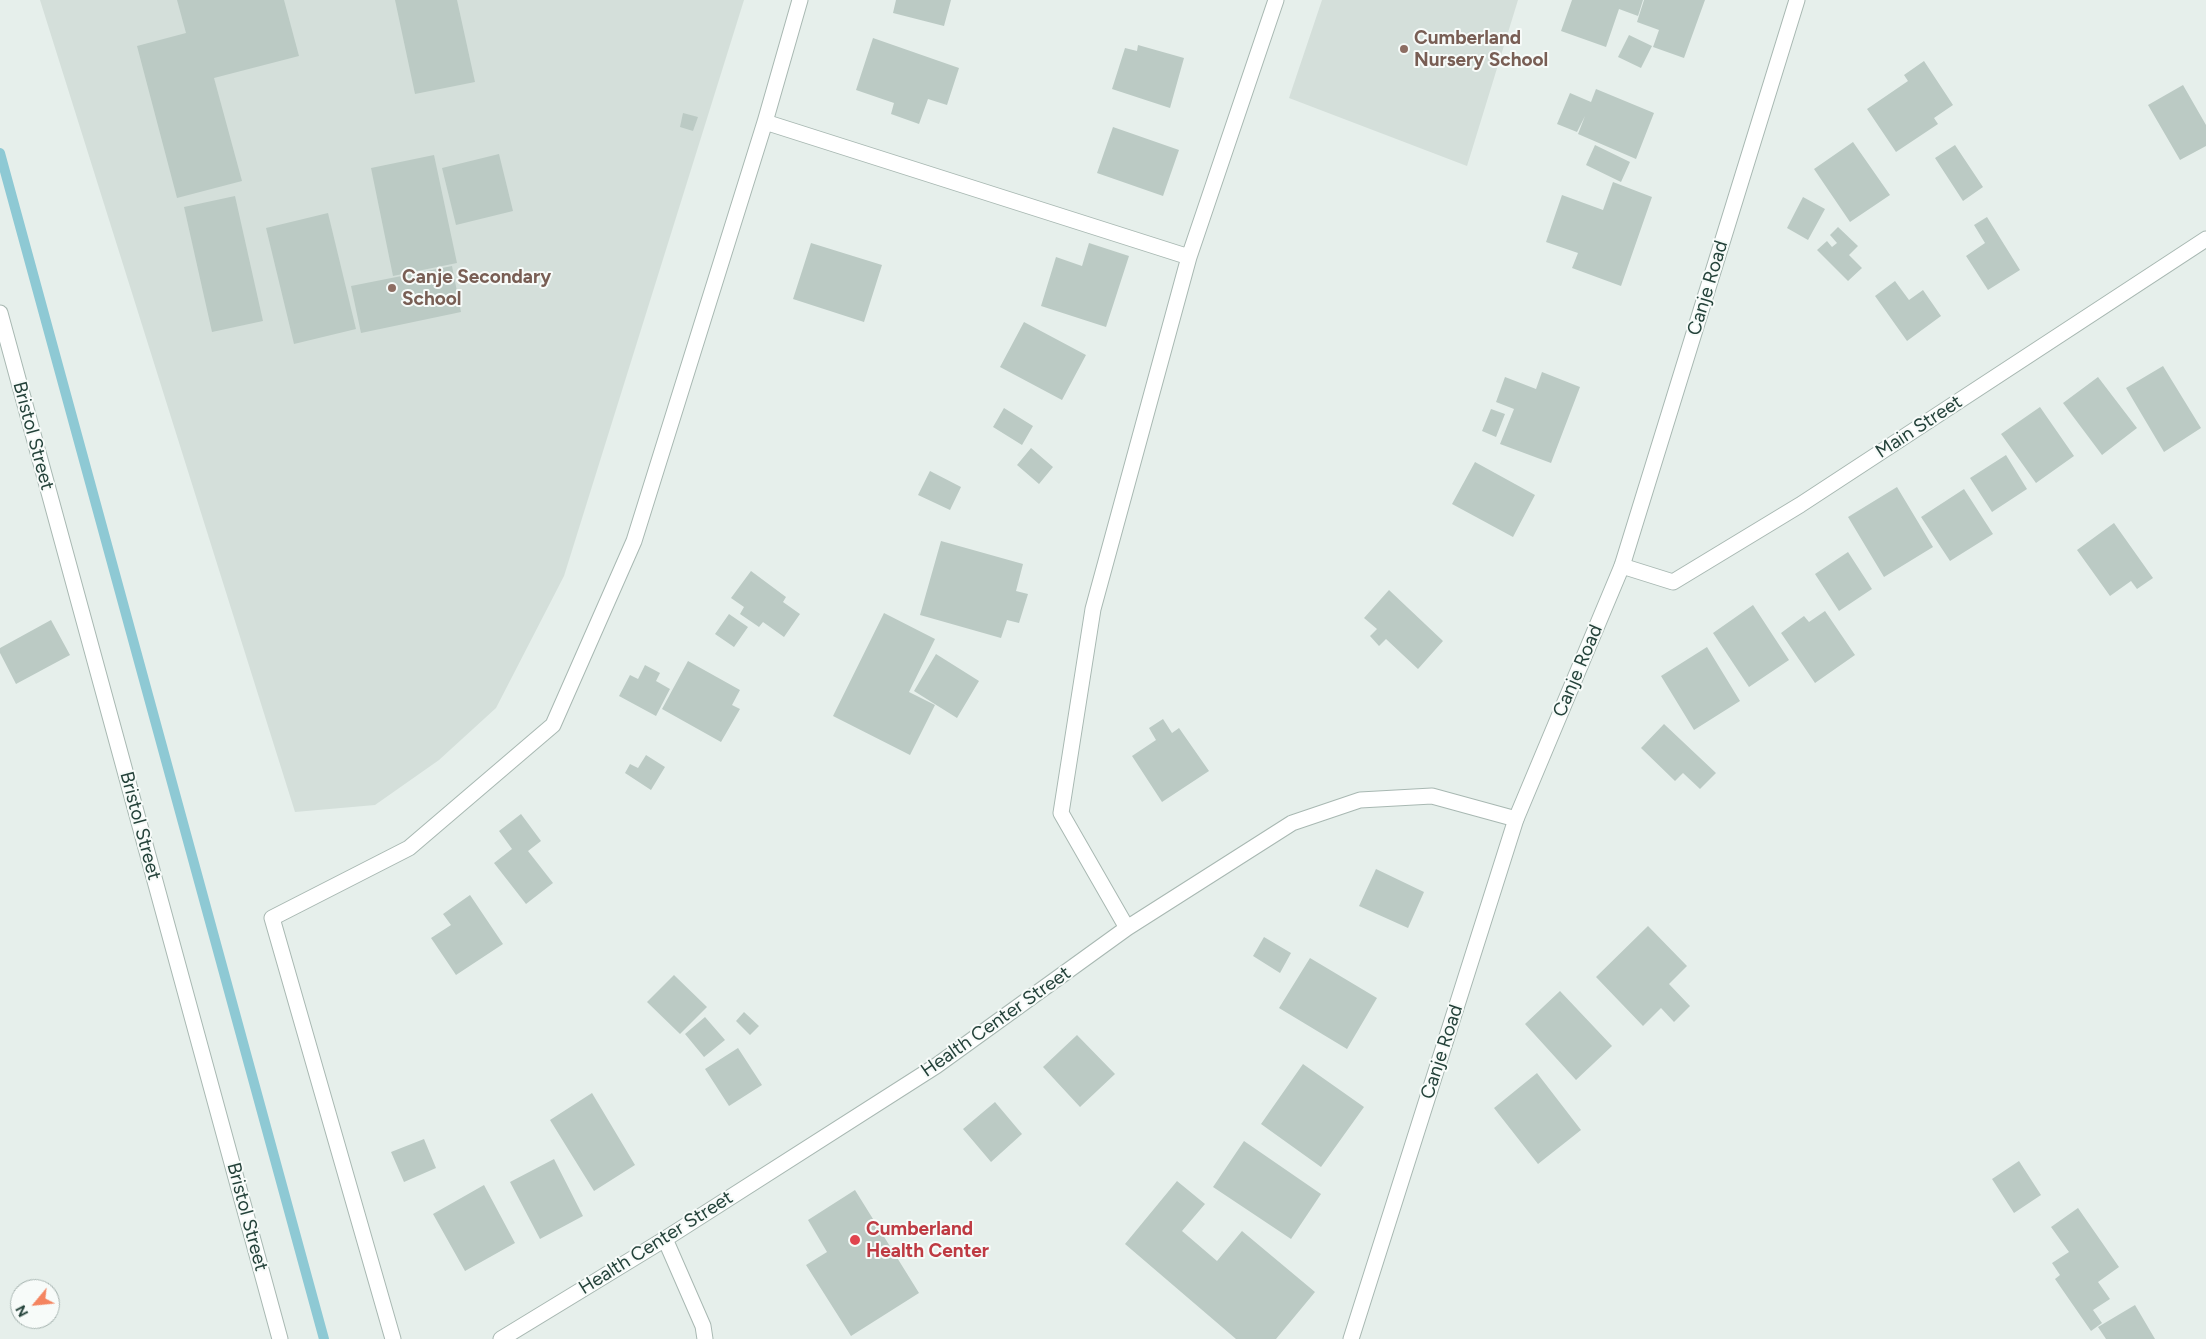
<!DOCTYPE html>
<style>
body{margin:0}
#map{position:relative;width:2206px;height:1339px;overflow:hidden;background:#e6efeb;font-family:Figtree,sans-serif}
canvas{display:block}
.north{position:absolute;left:10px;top:1279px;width:50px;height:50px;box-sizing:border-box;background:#f7fbf9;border:1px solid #a3b1ad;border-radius:50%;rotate:242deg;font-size:14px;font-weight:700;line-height:20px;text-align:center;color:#24423a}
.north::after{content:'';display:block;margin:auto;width:18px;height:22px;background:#f4845f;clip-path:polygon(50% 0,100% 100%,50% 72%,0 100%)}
</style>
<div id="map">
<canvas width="2206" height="1339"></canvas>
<div class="north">N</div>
</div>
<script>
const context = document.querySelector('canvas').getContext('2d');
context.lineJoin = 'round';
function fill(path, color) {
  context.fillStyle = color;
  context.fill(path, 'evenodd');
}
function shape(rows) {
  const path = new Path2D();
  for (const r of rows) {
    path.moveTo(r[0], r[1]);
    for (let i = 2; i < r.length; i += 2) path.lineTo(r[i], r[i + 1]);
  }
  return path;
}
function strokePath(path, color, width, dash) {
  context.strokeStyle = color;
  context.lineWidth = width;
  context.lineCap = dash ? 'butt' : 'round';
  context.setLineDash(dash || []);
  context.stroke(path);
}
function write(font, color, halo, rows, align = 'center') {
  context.font = font + ' Figtree,sans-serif';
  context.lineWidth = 4;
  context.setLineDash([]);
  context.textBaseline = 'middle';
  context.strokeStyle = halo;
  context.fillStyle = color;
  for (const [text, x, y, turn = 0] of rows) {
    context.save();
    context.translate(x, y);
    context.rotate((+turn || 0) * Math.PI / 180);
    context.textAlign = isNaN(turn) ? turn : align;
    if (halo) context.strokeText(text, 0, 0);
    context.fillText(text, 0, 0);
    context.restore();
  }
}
const built = shape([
 [40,0,744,0,564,576,496,708,439,760,375,805,295,812],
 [1322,0,1518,0,1467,166,1289,98]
]);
const stream = shape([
 [0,153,324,1339]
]);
const building = shape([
 [177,0,284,0,299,56,214,78,242,181,177,198,137,46,186,33],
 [395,0,457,0,475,82,415,94],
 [896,0,951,0,944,26,893,13],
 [1572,0,1643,0,1638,16,1619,9,1606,47,1561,31],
 [1644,0,1705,0,1684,58,1653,47,1659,30,1637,22],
 [1629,35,1652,46,1641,68,1618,57],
 [873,38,959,68,947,105,928,99,919,124,891,114,894,103,856,90],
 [1138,45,1184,58,1170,108,1112,89,1125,48,1137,51],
 [1924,61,1953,105,1934,118,1938,124,1896,152,1867,109,1908,81,1904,75],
 [2183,85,2206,125,2206,146,2180,160,2148,105],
 [1596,89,1654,113,1636,159,1578,134,1585,116,1577,132,1557,124,1570,93,1591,102],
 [683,113,698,117,693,131,680,127],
 [1113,127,1179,150,1163,196,1097,173],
 [1853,142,1890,195,1850,222,1814,169],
 [1595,145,1630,162,1621,182,1586,165],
 [1955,145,1983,187,1963,201,1935,158],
 [499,154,513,211,456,225,442,168],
 [434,155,457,263,393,276,371,168],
 [1613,182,1652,197,1621,286,1572,268,1578,253,1546,242,1562,195,1603,210],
 [235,196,263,321,212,332,184,207],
 [1803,197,1825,209,1808,240,1787,228],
 [328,213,356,329,294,344,266,228],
 [1987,217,2020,270,1988,290,1966,256,1985,243,1974,225],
 [1838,227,1858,246,1849,255,1862,268,1848,281,1817,250,1827,241,1832,247,1837,243,1830,235],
 [811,243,882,265,864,322,793,299],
 [1089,243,1129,256,1106,327,1041,306,1056,257,1082,266],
 [452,266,461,312,361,333,351,286],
 [1895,281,1909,300,1923,290,1941,316,1907,341,1875,296],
 [1024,322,1086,355,1062,400,1000,367],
 [2163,366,2201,428,2164,452,2126,388],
 [1542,372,1580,387,1551,463,1500,444,1514,409,1496,402,1505,377,1536,389],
 [2098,377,2137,428,2102,455,2063,403],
 [2040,407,2074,456,2036,483,2001,434],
 [1004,408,1033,426,1022,445,993,427],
 [1491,409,1505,414,1496,437,1482,431],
 [1031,448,1053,467,1039,484,1017,465],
 [2006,455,2027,489,1992,512,1970,478],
 [1475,462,1535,495,1513,537,1452,504],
 [930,471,961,487,950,510,918,495],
 [1897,487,1933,547,1884,577,1848,517],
 [1964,489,1993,534,1950,561,1921,517],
 [2114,523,2153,578,2137,589,2131,581,2110,596,2077,550],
 [941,541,1023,564,1016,591,1028,594,1019,623,1007,620,1001,638,920,615],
 [1848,552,1872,589,1839,611,1815,574],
 [751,571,786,597,783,602,800,614,784,637,763,622,759,627,740,614,744,607,731,598],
 [1389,590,1443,641,1418,669,1386,639,1379,646,1370,636,1377,629,1364,618],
 [1753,605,1789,660,1749,687,1713,633],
 [1825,611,1855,655,1815,683,1781,633,1804,616,1809,622],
 [884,613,935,639,909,692,935,705,910,755,833,716],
 [729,614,748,627,734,647,715,634],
 [51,620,70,655,16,684,0,653,0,648],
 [1707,647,1740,701,1694,730,1661,676],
 [936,654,979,681,957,718,914,691],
 [688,661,740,690,732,705,740,709,721,742,662,709],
 [645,665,660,673,656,681,670,689,656,716,619,696,630,675,638,679],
 [1163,719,1172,733,1179,728,1209,771,1162,802,1132,756,1156,740,1149,728],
 [1664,724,1716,773,1700,789,1683,773,1675,781,1641,748],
 [646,755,665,767,651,790,625,773,630,764,638,768],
 [521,814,541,841,528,851,553,883,526,904,494,863,512,849,499,831],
 [1376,869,1424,892,1408,928,1359,906],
 [470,895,503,944,456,975,431,938,451,925,443,914],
 [1648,926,1687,966,1669,984,1690,1006,1674,1022,1661,1008,1643,1026,1596,977],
 [1264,937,1291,953,1280,973,1253,956],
 [1310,958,1377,998,1347,1049,1279,1008],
 [674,975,707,1007,680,1034,647,1002],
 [1560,991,1612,1046,1576,1080,1525,1024],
 [744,1012,759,1026,750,1035,736,1021],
 [705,1017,725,1040,704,1057,685,1034],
 [1077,1035,1115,1074,1080,1107,1043,1067],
 [738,1048,762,1085,729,1106,705,1069],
 [1303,1064,1364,1107,1321,1167,1261,1124],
 [1537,1073,1581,1130,1538,1164,1494,1108],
 [592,1093,635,1165,594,1191,550,1120],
 [995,1102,1022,1134,991,1162,963,1129],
 [424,1139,436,1168,404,1182,391,1152],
 [1244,1141,1321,1194,1291,1239,1213,1187],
 [554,1159,583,1216,540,1239,510,1182],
 [2019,1161,2041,1195,2014,1213,1992,1179],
 [1177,1181,1205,1204,1182,1231,1217,1261,1242,1231,1315,1292,1276,1339,1236,1339,1125,1244],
 [484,1185,515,1243,465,1271,433,1214],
 [855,1190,919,1293,851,1336,806,1265,827,1252,808,1220],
 [2078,1208,2119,1267,2098,1282,2110,1299,2093,1310,2102,1323,2091,1331,2055,1279,2060,1275,2052,1263,2069,1252,2051,1227],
 [2135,1305,2155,1339,2106,1339,2098,1327]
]);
const minor = shape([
 [765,122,1189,257],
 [0,313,280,1339],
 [1622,566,1673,582,1800,505,2206,239],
 [1127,928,1061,813,1093,609,1189,257,1276,0],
 [665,1239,703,1326,705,1339],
 [393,1339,272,918,409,848,553,725,634,541,765,122,800,0],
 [501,1339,665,1239,936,1066,1127,928,1292,823,1360,800,1432,796,1516,819]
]);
const tertiary = shape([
 [1351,1339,1516,819,1622,566,1797,0]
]);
const markers = [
 [1404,49,5,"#8d6e63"],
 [392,288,5,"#8d6e63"],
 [855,1240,6,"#e0444e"]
];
const educationNames = [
 ["Cumberland",1414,38],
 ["Nursery School",1414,60],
 ["Canje Secondary",402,277],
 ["School",402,299]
];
const streetNames = [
 ["Canje Road",1708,288,-73],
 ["Main Street",1919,427,-33],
 ["Bristol Street",33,436,75],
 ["Canje Road",1578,671,-67],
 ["Bristol Street",140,826,75],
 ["Health Center Street",996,1022,-35],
 ["Canje Road",1442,1052,-72],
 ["Bristol Street",247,1217,75],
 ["Health Center Street",656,1243,-32]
];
const healthNames = [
 ["Cumberland",866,1229],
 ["Health Center",866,1251]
];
fill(built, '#d4dfda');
strokePath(stream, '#8ec9d4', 10);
fill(building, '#bbcac4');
strokePath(minor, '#a8b8b2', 17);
strokePath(tertiary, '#a8b8b2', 17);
strokePath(minor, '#fff', 15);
strokePath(tertiary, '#fff', 15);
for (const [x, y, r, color] of markers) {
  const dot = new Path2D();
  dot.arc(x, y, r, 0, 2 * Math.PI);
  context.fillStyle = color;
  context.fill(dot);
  strokePath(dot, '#f7fbf9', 2);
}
write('bold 19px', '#785e54', '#f7fbf9', educationNames, 'left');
write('19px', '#24423a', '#f7fbf9', streetNames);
write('bold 19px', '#be3a42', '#f7fbf9', healthNames, 'left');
</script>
